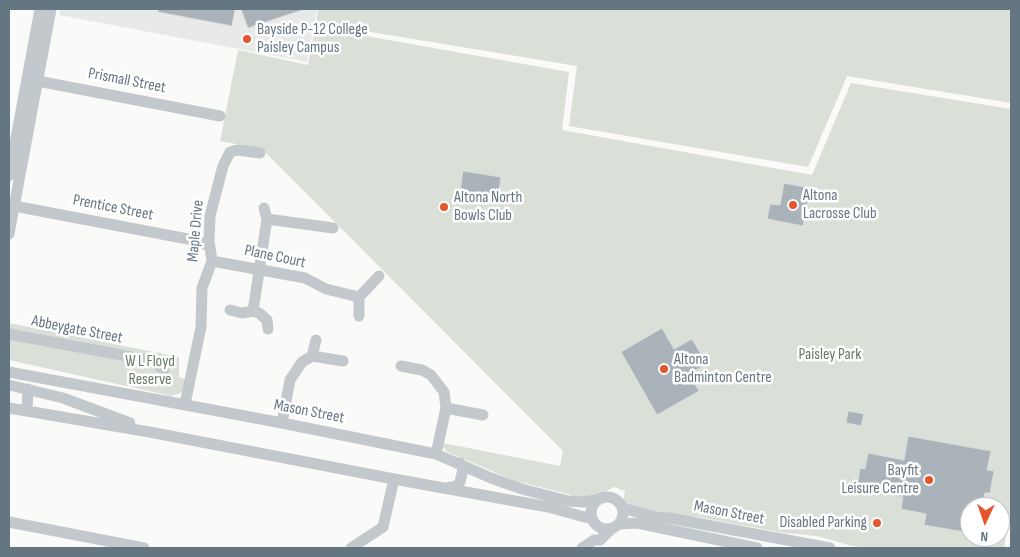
<!DOCTYPE html>
<style>
body{margin:0}
#map{position:relative;width:1020px;height:557px;overflow:hidden;background:#fafaf8;font-family:"Sofia Sans Condensed",sans-serif}
canvas{display:block}
.frame{position:absolute;inset:0;border:10px solid #657683;pointer-events:none}
.north{position:absolute;left:960px;top:497px;width:50px;height:50px;box-sizing:border-box;background:#fff;border:1px solid #c1c8cd;border-radius:50%;rotate:183deg;font-size:14px;font-weight:700;line-height:20px;text-align:center;color:#657683}
.north::after{content:'';display:block;margin:auto;width:18px;height:22px;background:#e4572e;clip-path:polygon(50% 0,100% 100%,50% 72%,0 100%)}
</style>
<div id="map">
<canvas width="1020" height="557"></canvas>
<div class="frame"></div>
<div class="north">N</div>
</div>
<script>
const context = document.querySelector('canvas').getContext('2d');
context.lineJoin = 'round';
function fill(path, color) {
  context.fillStyle = color;
  context.fill(path, 'evenodd');
}
function shape(rows) {
  const path = new Path2D();
  for (const r of rows) {
    if (r.length === 3) {
      path.moveTo(r[0] + r[2], r[1]);
      path.arc(r[0], r[1], r[2], 0, 2 * Math.PI);
      continue;
    }
    path.moveTo(r[0], r[1]);
    for (let i = 2; i < r.length; i += 2) path.lineTo(r[i], r[i + 1]);
  }
  return path;
}
function strokePath(path, color, width, dash) {
  context.strokeStyle = color;
  context.lineWidth = width;
  context.lineCap = dash ? 'butt' : 'round';
  context.setLineDash(dash || []);
  context.stroke(path);
}
function write(font, color, halo, rows, align = 'center') {
  context.font = font + ' "Sofia Sans Condensed",sans-serif';
  context.lineWidth = 5;
  context.setLineDash([]);
  context.textBaseline = 'middle';
  context.strokeStyle = halo;
  context.fillStyle = color;
  for (const [text, x, y, turn = 0] of rows) {
    context.save();
    context.translate(x, y);
    context.rotate((+turn || 0) * Math.PI / 180);
    context.textAlign = isNaN(turn) ? turn : align;
    if (halo) context.strokeText(text, 0, 0);
    context.fillText(text, 0, 0);
    context.restore();
  }
}
const built = shape([
 [60,9,317,9,307,62,59,15]
]);
const green = shape([
 [318,9,1011,9,1011,103,847,76,808,167,569,126,577,66,316,23],
 [315,27,569,72,562,130,812,175,851,83,1011,109,1011,508,1004,548,872,548,852,546,817,536,785,533,697,517,691,519,627,505,623,501,625,491,614,487,595,497,571,499,571,495,513,480,447,452,443,447,443,443,560,466,563,451,262,149,220,141,238,50,308,65],
 [970,507,1000,507,1000,537,970,537],
 [9,323,179,357,179,377,185,379,184,387,181,393,171,396,9,360]
]);
const building = shape([
 [158,9,235,9,232,26,158,12,158,9],
 [241,9,302,9,302,10,248,28,241,9],
 [463,171,501,177,498,198,460,192,463,171],
 [784,183,810,188,803,226,767,219,770,204,780,205,784,183],
 [662,328,674,349,692,339,707,364,689,374,699,391,657,415,621,352,662,328],
 [848,411,864,414,861,426,846,423,848,411],
 [908,436,991,451,987,470,994,471,990,493,985,493,983,502,977,501,976,507,970,507,970,533,924,525,926,514,901,509,903,497,897,496,898,490,872,485,872,490,857,487,860,468,865,469,868,453,904,460,908,436]
]);
const minor = shape([
 [27,79,220,116],
 [9,176,40,9],
 [9,205,193,240,210,246],
 [267,219,333,228],
 [9,234,51,9],
 [212,261,305,278,326,289,359,297],
 [230,310,242,313,253,311,259,313,267,320,268,329],
 [253,311,267,219,264,208],
 [359,316,359,297,379,276],
 [9,334,148,360,159,365,164,371],
 [312,356,316,340],
 [401,366,422,370,431,375,444,392,446,408,436,454],
 [9,372,282,423,436,454,491,478,522,489,568,501,582,502,597,500],
 [9,385,63,398,130,423],
 [28,389,27,411,155,433,394,479,548,507,592,519],
 [185,404,201,327,202,288,212,261,209,241,210,216,223,166,230,152,237,150,260,153],
 [9,408,27,411],
 [446,408,483,415],
 [282,423,290,380,302,362,312,356,343,361],
 [447,488,457,486,460,482,463,469,460,463],
 [607,513,16],
 [622,508,656,517,669,518,830,548],
 [9,522,144,548],
 [620,524,637,523,757,548],
 [351,548,383,527,394,479],
 [582,548,594,540,600,540,612,528]
]);
const markers = [
 [247,39,5,"#e4572e"],
 [793,205,5,"#e4572e"],
 [444,207,5,"#e4572e"],
 [664,369,5,"#e4572e"],
 [929,480,5,"#e4572e"],
 [877,523,5,"#e4572e"]
];
const poiNames = [
 ["Bayside P-12 College",257,30],
 ["Paisley Campus",257,48],
 ["Altona",803,196],
 ["Lacrosse Club",803,214],
 ["Altona North",454,198],
 ["Bowls Club",454,216],
 ["Altona",674,360],
 ["Badminton Centre",674,378],
 ["Bayfit",919,471,"right"],
 ["Leisure Centre",919,489,"right"],
 ["Disabled Parking",867,523,"right"]
];
const streetNames = [
 ["Prismall Street",127,81,11],
 ["Prentice Street",113,208,11],
 ["Maple Drive",196,231,-85],
 ["Plane Court",275,257,12],
 ["Abbeygate Street",77,330,11],
 ["Mason Street",309,412,11],
 ["Mason Street",729,513,11]
];
const parkNames = [
 ["Paisley Park",830,355],
 ["W L Floyd",150,362],
 ["Reserve",150,380]
];
fill(built, '#e8e9e9');
fill(green, '#dadfd7');
fill(building, '#aab3b9');
strokePath(building, '#dcdcda', 1);
strokePath(minor, '#c3c8cc', 11);
for (const [x, y, r, color] of markers) {
  const dot = new Path2D();
  dot.arc(x, y, r, 0, 2 * Math.PI);
  context.fillStyle = color;
  context.fill(dot);
  strokePath(dot, '#fff', 2);
}
write('16px', '#657683', '#fff', poiNames, 'left');
write('16px', '#657683', '#fff', streetNames);
write('16px', '#687a64', '#fff', parkNames);
</script>
